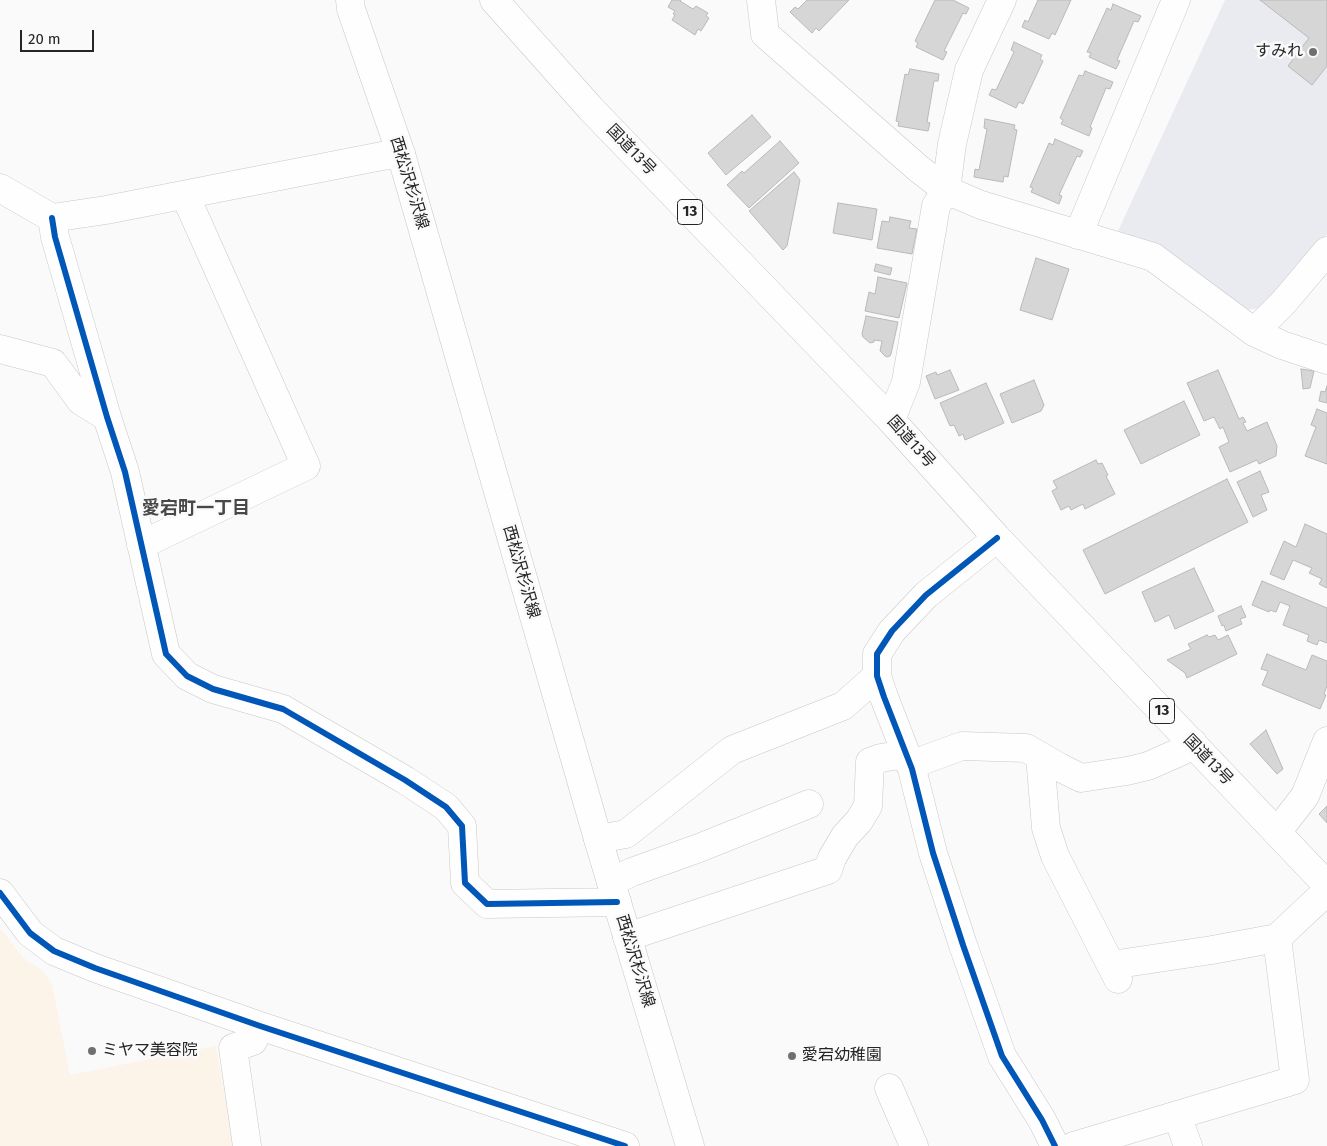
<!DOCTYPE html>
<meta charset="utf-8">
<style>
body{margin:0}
#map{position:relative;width:1327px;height:1146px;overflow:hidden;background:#fafafb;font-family:"Fira Sans",sans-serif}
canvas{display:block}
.scale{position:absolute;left:20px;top:30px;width:74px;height:22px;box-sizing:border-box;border:2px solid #252526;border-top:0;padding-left:6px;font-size:15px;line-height:18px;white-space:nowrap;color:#252526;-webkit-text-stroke:4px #fafafb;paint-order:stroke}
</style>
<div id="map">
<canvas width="1327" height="1146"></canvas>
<div class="scale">20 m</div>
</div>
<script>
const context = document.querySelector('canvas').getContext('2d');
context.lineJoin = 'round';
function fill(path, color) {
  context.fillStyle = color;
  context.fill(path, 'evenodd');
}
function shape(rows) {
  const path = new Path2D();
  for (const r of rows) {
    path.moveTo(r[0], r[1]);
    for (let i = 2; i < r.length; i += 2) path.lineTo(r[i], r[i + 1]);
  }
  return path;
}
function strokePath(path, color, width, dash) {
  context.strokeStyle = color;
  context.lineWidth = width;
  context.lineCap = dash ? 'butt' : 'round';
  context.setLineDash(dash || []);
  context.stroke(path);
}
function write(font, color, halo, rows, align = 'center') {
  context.font = font + ' "Fira Sans","Noto Sans JP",sans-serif';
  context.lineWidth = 5;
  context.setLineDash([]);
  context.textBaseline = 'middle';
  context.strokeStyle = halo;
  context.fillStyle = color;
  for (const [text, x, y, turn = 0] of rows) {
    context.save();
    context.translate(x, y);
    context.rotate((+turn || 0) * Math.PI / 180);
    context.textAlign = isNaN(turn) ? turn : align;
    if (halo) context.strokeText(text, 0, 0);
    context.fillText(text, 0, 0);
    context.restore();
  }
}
const built = shape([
 [1225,0,1327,0,1327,234,1271,307,1244,310,1154,246,1118,231]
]);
const education = shape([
 [0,928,24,959,42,970,52,984,70,1075,216,1046,234,1146,0,1146]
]);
const building = shape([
 [672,0,681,0,680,1,693,9,696,6,708,13,706,16,709,18,701,31,698,29,695,35,672,20,675,15,673,14,675,11,668,7,672,0],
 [807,0,849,0,819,31,816,28,812,33,790,12,795,7,798,9,807,0],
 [935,0,953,0,969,8,966,14,963,13,944,51,947,52,943,60,916,47,918,43,915,41,935,0],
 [1038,0,1071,0,1055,35,1052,33,1049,39,1022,27,1025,20,1028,22,1038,0],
 [1260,0,1327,0,1327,66,1312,85,1288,66,1309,38,1260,0],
 [1113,4,1141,16,1138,22,1134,21,1117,60,1120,61,1116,69,1089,57,1091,53,1087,52,1107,8,1111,10,1113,4],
 [1014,42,1042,55,1040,59,1043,61,1023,104,1019,102,1016,108,989,95,992,89,996,90,1014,52,1011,50,1014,42],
 [910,69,939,74,938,81,934,81,927,122,930,123,928,131,898,126,899,122,896,121,905,74,908,75,910,69],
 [1085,71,1113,82,1110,89,1106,88,1090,127,1092,128,1089,136,1061,124,1063,120,1060,118,1079,75,1083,76,1085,71],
 [752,115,771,137,726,175,708,153,752,115],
 [985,119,1015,125,1014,129,1017,130,1008,177,1004,176,1003,182,974,177,975,169,979,170,987,129,984,128,985,119],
 [1055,139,1083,151,1080,157,1077,156,1059,195,1062,196,1059,204,1031,192,1033,188,1030,187,1049,143,1053,145,1055,139],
 [780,141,799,163,749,208,727,185,742,171,744,173,780,141],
 [794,172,800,180,787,246,783,250,749,211,794,172],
 [838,203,877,209,872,240,833,233,838,203],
 [890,217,911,221,909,228,917,229,912,254,877,248,882,221,889,222,890,217],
 [1036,258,1069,269,1052,320,1020,310,1036,258],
 [876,264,892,268,890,275,874,271,876,264],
 [878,277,907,283,899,318,865,311,869,292,875,294,878,277],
 [866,316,898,322,891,354,890,356,887,357,885,356,880,351,882,341,874,340,874,342,870,343,863,337,862,334,866,316],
 [1301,369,1314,371,1310,388,1303,389,1301,369],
 [950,370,959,390,935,399,926,376,936,372,937,375,950,370],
 [1218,370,1239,419,1243,417,1246,422,1243,423,1247,431,1267,422,1277,446,1276,456,1259,464,1257,460,1230,472,1219,447,1229,442,1223,427,1220,429,1214,417,1204,421,1187,383,1218,370],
 [1034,380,1044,405,1041,411,1012,423,1000,394,1034,380],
 [986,383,1004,423,965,440,963,434,959,436,954,425,950,426,940,403,986,383],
 [1327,386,1327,403,1319,401,1321,391,1325,392,1327,386],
 [1184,401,1200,435,1141,464,1124,430,1184,401],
 [1317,409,1327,413,1327,464,1305,456,1316,427,1311,425,1317,409],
 [1096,460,1098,464,1102,463,1108,475,1106,476,1115,494,1085,509,1083,504,1071,510,1069,506,1061,510,1052,491,1057,488,1053,481,1096,460],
 [1260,471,1269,492,1261,495,1267,510,1253,517,1237,482,1260,471],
 [1227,479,1248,522,1105,594,1083,550,1227,479],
 [1305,524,1327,534,1327,588,1319,584,1322,579,1309,573,1312,568,1293,560,1284,580,1270,574,1284,541,1296,547,1305,524],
 [1194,568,1214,611,1175,629,1169,615,1155,622,1142,592,1194,568],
 [1262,581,1327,608,1327,643,1319,640,1317,645,1307,641,1309,635,1283,625,1290,606,1280,602,1276,612,1270,610,1269,612,1252,605,1262,581],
 [1241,606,1246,617,1240,619,1242,624,1226,631,1224,625,1222,626,1218,616,1241,606],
 [1207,635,1209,637,1215,635,1218,640,1228,635,1237,654,1187,678,1185,673,1167,660,1191,649,1188,644,1207,635],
 [1267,654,1306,670,1312,655,1327,661,1327,686,1324,694,1326,695,1320,709,1262,685,1268,671,1261,669,1267,654],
 [1266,730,1283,769,1277,774,1250,744,1266,730],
 [1327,806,1327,823,1319,814,1327,806]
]);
const minor = shape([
 [761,0,765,34,919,169,946,190],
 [0,188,52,218,106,210,382,156,401,154],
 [946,190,952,144,969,70,1002,0],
 [52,218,55,237,107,417,125,472,166,654,187,676,213,689,283,709,405,780,446,807,462,826,465,883,487,904,617,902],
 [1078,235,1176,0],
 [1254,332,1284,302,1327,251],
 [0,349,53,363,81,401,107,417],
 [891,420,906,382,936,206,946,190,981,205,1153,257,1254,332,1282,345,1327,360],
 [997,538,926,595,892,631,877,654,877,676,884,697,912,769,933,853,963,945,1002,1056,1042,1120,1055,1146],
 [141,545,306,466,185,195],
 [1040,756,1046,828,1055,856,1118,979],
 [910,765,962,746,1026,748,1059,767,1081,778,1127,771,1148,766,1182,751,1193,743],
 [1277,832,1305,796,1327,741],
 [598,839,626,834,732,750,843,706,877,676],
 [611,882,632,872,699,848,809,804],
 [0,893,30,933,54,951,95,968,260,1026,625,1146],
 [627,937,828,870,832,858,845,836,859,821,868,806,870,762,881,758,906,754],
 [1112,967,1125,963,1212,950,1277,938,1327,891],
 [889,1088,914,1146],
 [1177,1115,1188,1146],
 [247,1146,233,1048,253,1041,260,1026],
 [1074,1146,1295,1080,1277,938]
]);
const major = shape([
 [350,0,351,9,401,154,598,839,690,1146]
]);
const highway = shape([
 [494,0,591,109,891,420,997,538,1327,885]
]);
const cycleway = shape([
 [52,218,55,237,107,417,125,472,166,654,187,676,213,689,283,709,405,780,446,807,462,826,465,883,487,904,617,902],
 [997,538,926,595,892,631,877,654,877,676,884,697,912,769,933,853,963,945,1002,1056,1042,1120,1055,1146],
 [0,893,30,933,54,951,95,968,260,1026,625,1146]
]);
const markers = [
 [1313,52,5,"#707071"],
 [92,1051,5,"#707071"],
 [792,1056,5,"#707071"]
];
const shields = [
 [690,212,25],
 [1162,711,25]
];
const shieldNames = [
 ["13",690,212],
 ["13",1162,711]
];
const poiNames = [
 ["すみれ",1303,52,"right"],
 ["ミヤマ美容院",102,1051],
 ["愛宕幼稚園",802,1056]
];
const streetNames = [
 ["国道13号",631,150,46],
 ["西松沢杉沢線",409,183,73],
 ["国道13号",911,442,48],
 ["西松沢杉沢線",521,572,74],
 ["国道13号",1208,760,46],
 ["西松沢杉沢線",635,961,73]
];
const neighbourhoodNames = [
 ["愛宕町一丁目",196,509]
];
fill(built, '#eaebf0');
fill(education, '#fcf3e9');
fill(building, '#d6d6d7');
strokePath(building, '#b9b9ba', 1);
strokePath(minor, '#c8c8c9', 29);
strokePath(major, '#c8c8c9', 29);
strokePath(highway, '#c8c8c9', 29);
strokePath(minor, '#fefefe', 28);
strokePath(major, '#fefefe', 28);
strokePath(highway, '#fefefe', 28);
strokePath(cycleway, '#0057b8', 6);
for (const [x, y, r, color] of markers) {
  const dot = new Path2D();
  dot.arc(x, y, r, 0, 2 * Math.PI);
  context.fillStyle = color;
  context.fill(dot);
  strokePath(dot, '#fafafb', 2);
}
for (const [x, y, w] of shields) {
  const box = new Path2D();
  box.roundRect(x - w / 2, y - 12.5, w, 25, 4);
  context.fillStyle = '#fafafb';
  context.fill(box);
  strokePath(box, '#252526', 1);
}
write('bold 15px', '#252526', null, shieldNames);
write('16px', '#252526', '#fafafb', poiNames, 'left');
write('16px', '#252526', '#fafafb', streetNames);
write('bold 18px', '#484849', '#fafafb', neighbourhoodNames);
</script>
